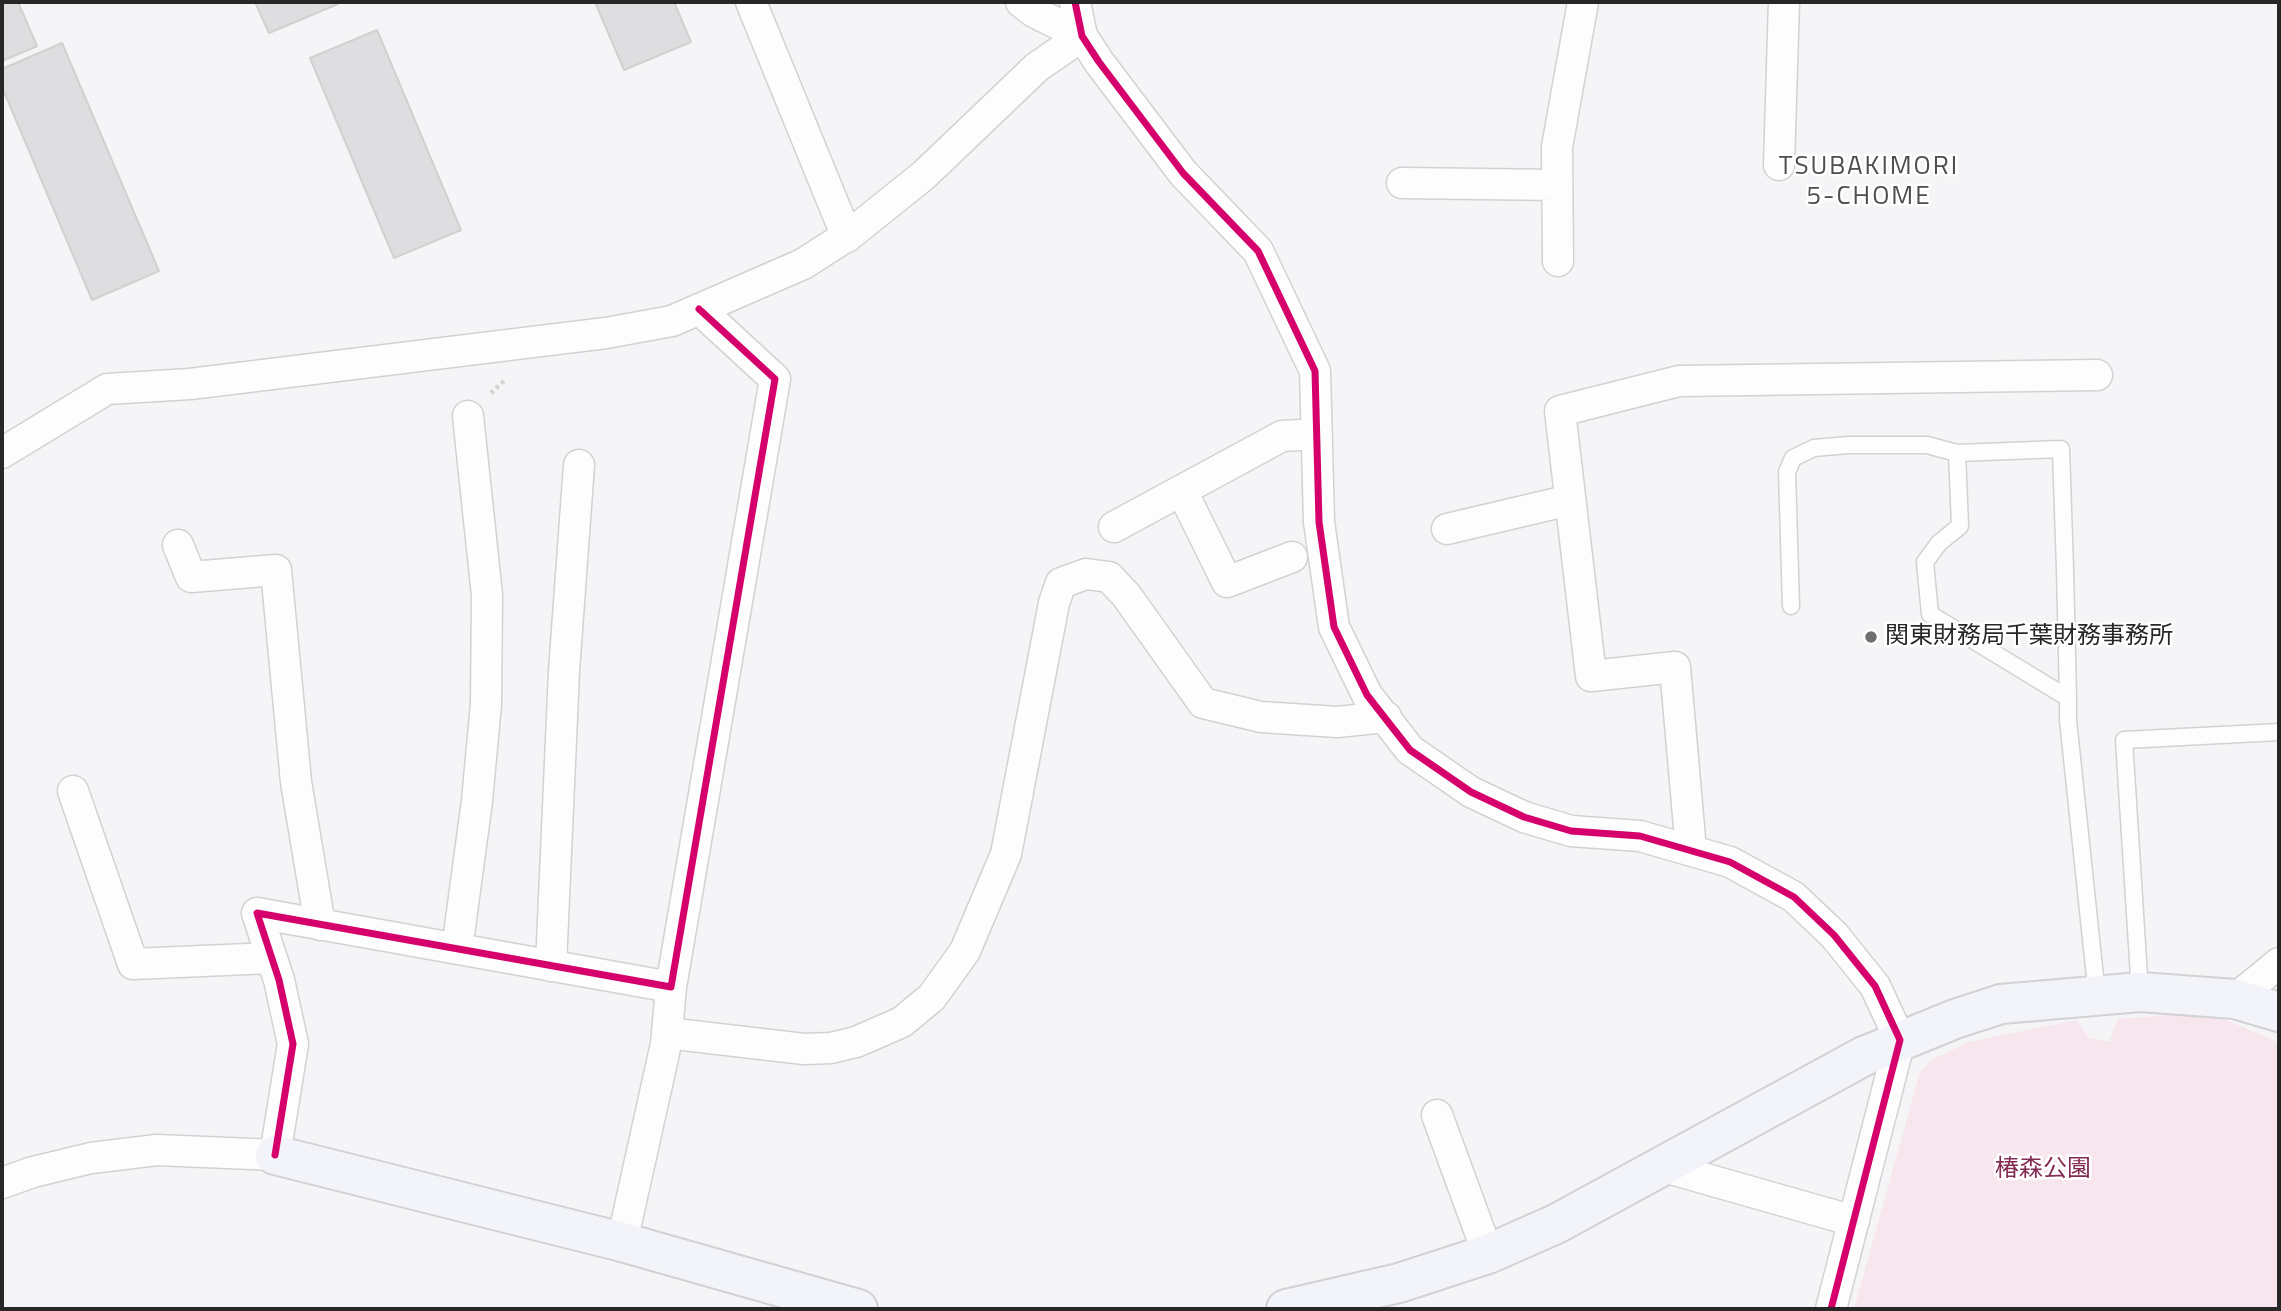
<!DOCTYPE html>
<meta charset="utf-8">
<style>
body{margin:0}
#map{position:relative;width:2281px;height:1311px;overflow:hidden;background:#f5f4f6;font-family:"Titillium Web",sans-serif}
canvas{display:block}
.frame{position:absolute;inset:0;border:4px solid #272728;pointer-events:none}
</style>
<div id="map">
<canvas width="2281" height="1311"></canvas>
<div class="frame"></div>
</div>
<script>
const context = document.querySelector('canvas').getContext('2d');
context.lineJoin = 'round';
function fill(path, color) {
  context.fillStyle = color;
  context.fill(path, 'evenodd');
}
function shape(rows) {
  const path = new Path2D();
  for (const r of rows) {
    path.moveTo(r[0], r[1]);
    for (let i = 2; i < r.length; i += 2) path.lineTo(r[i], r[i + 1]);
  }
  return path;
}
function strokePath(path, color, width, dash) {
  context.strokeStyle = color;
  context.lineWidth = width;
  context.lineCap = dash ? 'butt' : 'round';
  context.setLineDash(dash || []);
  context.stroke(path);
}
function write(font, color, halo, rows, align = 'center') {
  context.font = font + ' "Titillium Web","Noto Sans JP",sans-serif';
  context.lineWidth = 5;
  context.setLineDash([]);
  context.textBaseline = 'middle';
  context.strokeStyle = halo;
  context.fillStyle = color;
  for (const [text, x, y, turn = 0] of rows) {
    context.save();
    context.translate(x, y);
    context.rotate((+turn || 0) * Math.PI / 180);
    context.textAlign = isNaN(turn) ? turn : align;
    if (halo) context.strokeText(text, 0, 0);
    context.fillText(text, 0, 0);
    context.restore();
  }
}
const green = shape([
 [2208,1012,2279,1043,2279,1299,2277,1309,1854,1309,1920,1072,1931,1060,1969,1042,2077,1020,2089,1038,2109,1042,2118,1019]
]);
const building = shape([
 [2,2,18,2,37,46,2,61,2,2],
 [255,2,337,2,338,4,269,33,255,2],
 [595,2,674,2,691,42,624,70,595,2],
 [377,30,461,230,394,258,310,58,377,30],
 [62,43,159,271,92,300,2,87,2,69,62,43]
]);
const path = shape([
 [491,393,505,380]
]);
const lane = shape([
 [1791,606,1787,472,1793,458,1814,448,1848,445,1927,445,1957,453],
 [2068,698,1930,614,1925,562,1939,543,1960,526,1957,453,2061,449,2065,570,2068,698,2068,720,2097,996],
 [2140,992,2124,740,2279,732]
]);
const street = shape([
 [751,2,847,237],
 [1075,2,1082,36,1099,62,1183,173,1258,251,1315,371,1319,522,1334,627,1367,695,1410,750,1471,792,1524,817,1571,831,1640,836,1730,862,1794,897,1834,935,1875,986,1900,1040,1831,1309],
 [1779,165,1784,2],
 [1402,183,1557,185],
 [1558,261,1557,147,1583,2],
 [2,453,107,389,190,384,606,333,672,321,803,264,853,232,924,175,1037,67,1082,36,1034,12,1021,2],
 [1182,491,1227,582,1292,557],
 [1114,527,1282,436,1317,434],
 [1447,529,1570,500],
 [178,545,191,577,276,570,296,782,320,925],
 [73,791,133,964,271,958],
 [1691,850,1675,667,1591,676,1560,411,1679,381,2097,375],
 [457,949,477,801,486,704,487,595,468,416],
 [551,966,564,671,579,465],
 [2235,999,2279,963],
 [667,1033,804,1049,831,1048,856,1042,902,1022,932,997,965,951,1006,854,1054,603,1061,583,1086,574,1109,577,1126,595,1203,703,1261,717,1337,722,1386,717],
 [1437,1115,1488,1254],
 [1664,1167,1854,1221],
 [2,1183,33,1172,91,1158,157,1150,275,1155,293,1044,279,980,257,913,671,987,775,379,699,309],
 [622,1242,666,1044,671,987]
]);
const secondary = shape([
 [275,1155,622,1242,858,1309],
 [1286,1309,1399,1283,1488,1254,1556,1224,1864,1056,1955,1019,2001,1004,2140,992,2235,999,2279,1012]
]);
const cycleway = shape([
 [1075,2,1082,36,1099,62,1183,173,1258,251,1315,371,1319,522,1334,627,1367,695,1410,750,1471,792,1524,817,1571,831,1640,836,1730,862,1794,897,1834,935,1875,986,1900,1040,1831,1309],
 [275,1155,293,1044,279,980,257,913,671,987,775,379,699,309]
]);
const markers = [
 [1871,637,7,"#6f6f70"]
];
const poiNames = [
 ["関東財務局千葉財務事務所",1885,637]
];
const parkNames = [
 ["椿森公園",2043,1170]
];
const neighbourhoodNames = [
 ["TSUBAKIMORI",1869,168],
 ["5-CHOME",1869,198]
];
fill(green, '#f7e6ed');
fill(building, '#dedddf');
strokePath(building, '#d1d0d2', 2);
strokePath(lane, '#d2d1d3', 19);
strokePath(street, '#d2d1d3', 33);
strokePath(secondary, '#d2d1d3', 42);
strokePath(path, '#d4d4d5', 4.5, [3.5, 3.5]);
strokePath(lane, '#fefdfe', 16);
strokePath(street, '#fefdfe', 30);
strokePath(secondary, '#f2f4f9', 38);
strokePath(cycleway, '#d6006c', 7);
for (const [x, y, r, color] of markers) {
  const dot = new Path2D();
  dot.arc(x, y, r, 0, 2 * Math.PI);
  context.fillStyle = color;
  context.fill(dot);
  strokePath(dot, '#fff', 2.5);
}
write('24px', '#272728', '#fff', poiNames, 'left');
write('24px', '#832c53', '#fff', parkNames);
context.letterSpacing = '2px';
write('26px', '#4d4c4f', '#fff', neighbourhoodNames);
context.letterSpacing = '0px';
</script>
